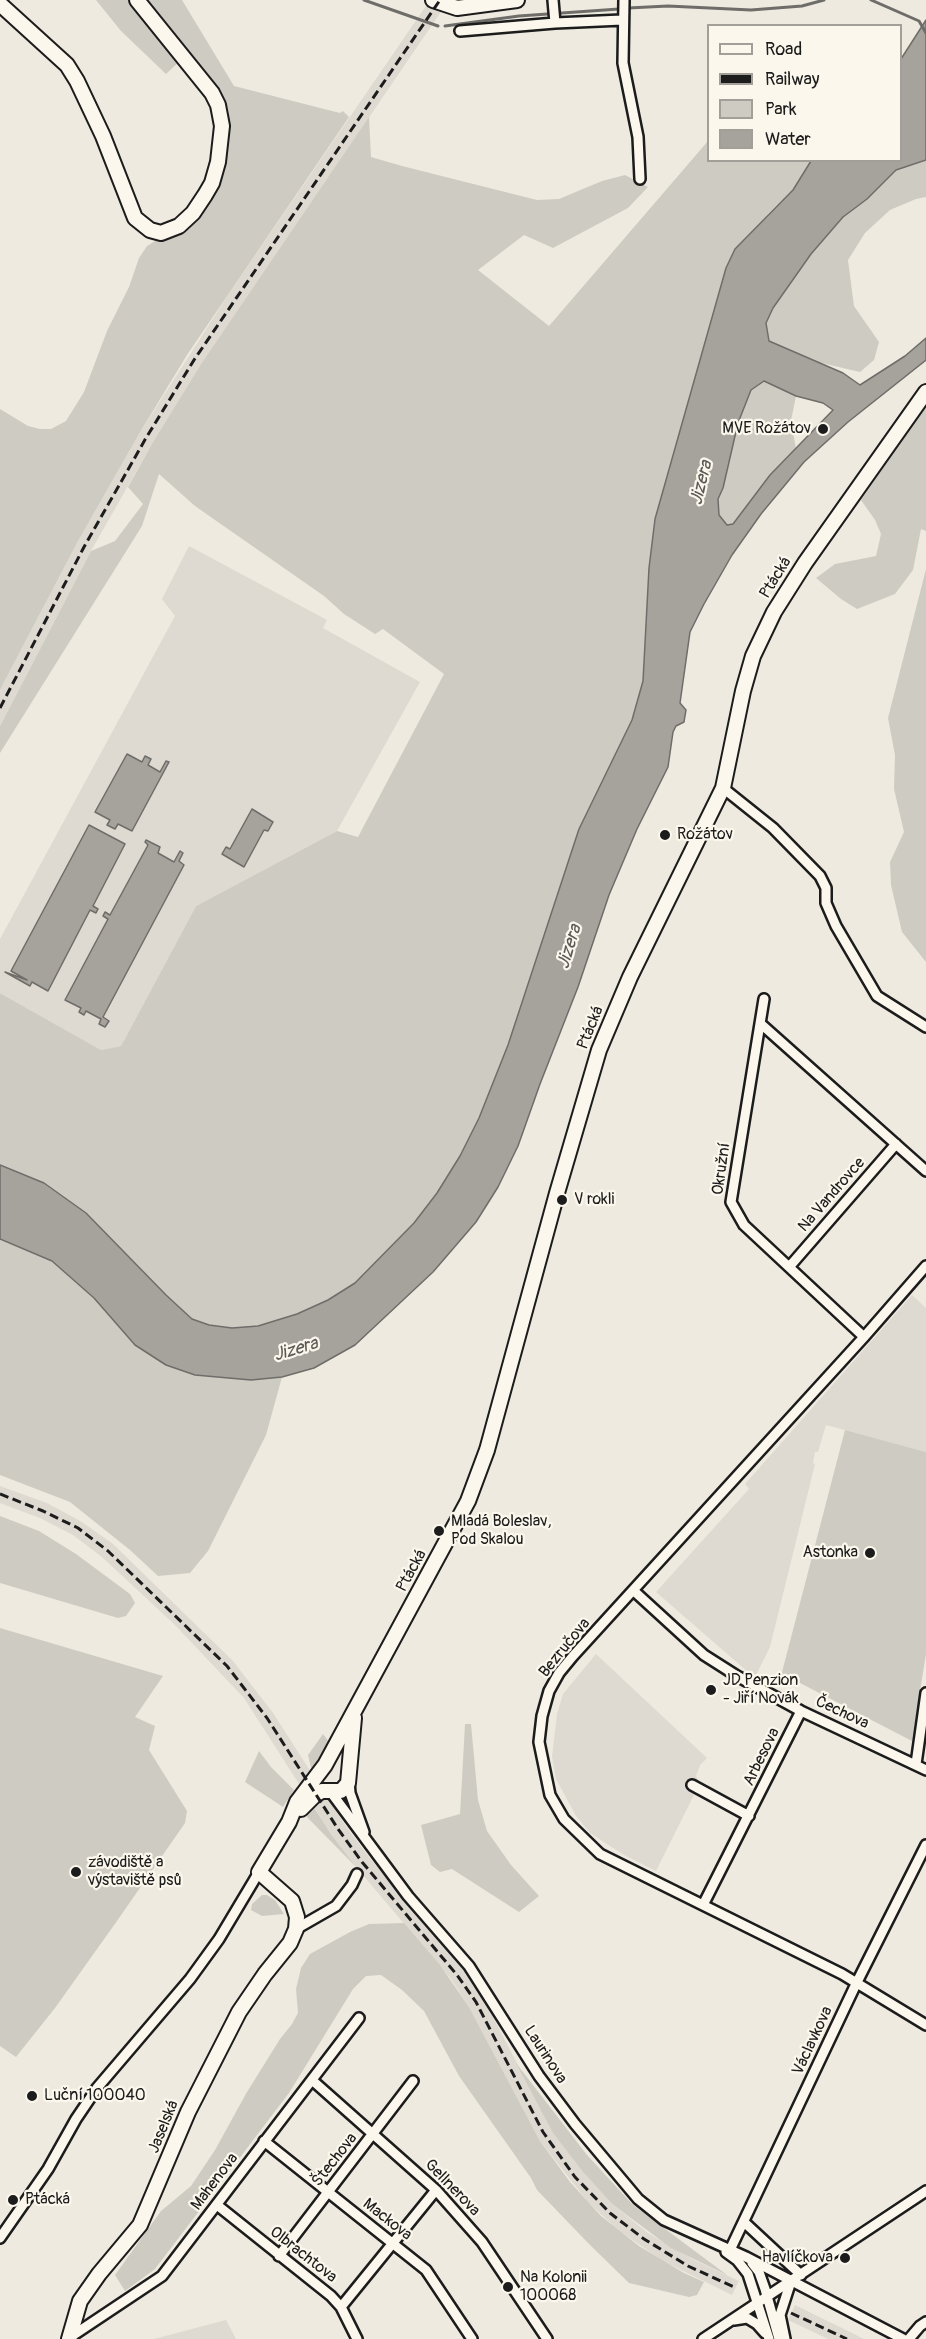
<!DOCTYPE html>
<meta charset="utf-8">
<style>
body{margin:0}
#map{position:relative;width:926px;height:2339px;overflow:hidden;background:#eeeadf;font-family:Pangolin,sans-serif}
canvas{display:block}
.legend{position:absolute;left:707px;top:24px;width:195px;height:138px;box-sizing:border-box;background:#fbf7ec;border:2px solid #a29f99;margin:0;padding:8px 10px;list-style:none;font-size:18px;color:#1c1c1c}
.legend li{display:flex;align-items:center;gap:12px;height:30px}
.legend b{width:30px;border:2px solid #a29f99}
</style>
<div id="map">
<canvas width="926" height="2339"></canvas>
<ul class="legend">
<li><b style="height:8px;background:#fbf7ec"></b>Road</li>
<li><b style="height:8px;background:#1c1c1c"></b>Railway</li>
<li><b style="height:16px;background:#ceccc2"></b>Park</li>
<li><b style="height:16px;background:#a6a39d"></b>Water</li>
</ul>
</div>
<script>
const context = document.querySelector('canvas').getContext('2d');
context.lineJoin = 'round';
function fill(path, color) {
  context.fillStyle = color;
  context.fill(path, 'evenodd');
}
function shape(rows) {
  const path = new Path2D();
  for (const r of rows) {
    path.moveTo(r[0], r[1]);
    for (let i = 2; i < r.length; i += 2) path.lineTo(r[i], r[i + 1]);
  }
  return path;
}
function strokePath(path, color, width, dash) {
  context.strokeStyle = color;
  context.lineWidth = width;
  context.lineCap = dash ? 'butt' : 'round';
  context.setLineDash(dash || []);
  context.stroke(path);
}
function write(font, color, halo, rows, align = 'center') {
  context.font = font + ' Pangolin,sans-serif';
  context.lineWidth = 4.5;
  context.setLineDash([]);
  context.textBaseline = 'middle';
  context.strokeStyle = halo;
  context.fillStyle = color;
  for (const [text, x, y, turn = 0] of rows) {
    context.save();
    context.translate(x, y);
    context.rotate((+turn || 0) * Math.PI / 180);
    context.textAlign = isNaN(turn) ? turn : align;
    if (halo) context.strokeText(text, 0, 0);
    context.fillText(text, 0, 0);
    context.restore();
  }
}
const built = shape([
 [430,0,449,0,201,364,153,442,91,551,0,726,0,690,77,543,139,434,228,295],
 [189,546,327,620,323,628,420,682,337,831,196,906,121,1046,101,1050,0,993,0,939,175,616,162,599],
 [912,1295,926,1308,926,1452,826,1425,818,1452,815,1452,813,1463,815,1464,770,1647,756,1675,748,1672,656,1592,749,1489,745,1484],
 [0,1486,47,1503,82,1522,113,1544,233,1661,273,1713,345,1825,369,1857,464,1970,483,1998,553,2132,583,2172,612,2204,648,2233,692,2259,739,2281,732,2295,663,2261,617,2229,588,2202,540,2141,469,2007,451,1979,356,1867,331,1834,244,1698,175,1625,102,1557,73,1535,40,1518,0,1503],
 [596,1654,707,1758,700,1765,696,1776,700,1783,656,1871,624,1855,590,1833,576,1816,556,1779,552,1757,557,1714,563,1694],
 [795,2305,850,2332,864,2339,828,2339,788,2320],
 [226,2320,236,2339,154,2339]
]);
const green = shape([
 [96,0,134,0,181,60,166,74,121,31],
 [148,0,182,0,234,86,340,113,343,111,349,117,187,355,139,434,77,543,0,690,0,409,28,426,40,429,51,429,66,421,84,392,107,331,129,287,139,258,147,246,160,238,213,189,225,160,230,128,228,108,197,61],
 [369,117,371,157,402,166,537,200,559,199,602,181,625,175,648,187,628,208,553,248,524,235,478,270,549,326,708,141,708,160,811,161,793,190,769,213,726,268,655,519,649,568,643,681,632,720,579,829,508,1045,479,1118,460,1156,437,1193,414,1223,355,1283,328,1300,297,1314,258,1326,232,1328,209,1325,192,1319,166,1295,86,1213,0,1165,0,993,101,1050,121,1046,196,906,337,831,358,837,444,674,383,629,375,634,344,614,324,596,195,506,159,474,142,526,0,753,0,726,91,551,115,541,143,504,128,487,153,442,201,364],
 [926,160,926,197,916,199,890,210,865,233,848,260,854,306,879,342,874,360,860,372,813,361,769,341,766,323,773,308,811,254,843,217,867,199,896,170],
 [764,381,796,396,791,421,796,449,770,475,733,524,727,526,719,515,718,499,723,488,738,423,751,390],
 [926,406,926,531,921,529,913,570,895,594,857,609,841,599,816,578,835,564,876,556,881,534,875,520,861,500],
 [926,569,926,962,902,932,891,885,890,862,904,832,894,789,895,755,888,718],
 [0,1239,52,1261,94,1298,135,1344,195,1375,251,1380,282,1377,266,1435,208,1551,190,1573,158,1576,130,1550,70,1502,0,1475],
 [845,1430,926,1452,926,1654,912,1741,800,1683,781,1676],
 [0,1516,39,1531,76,1554,130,1594,135,1603,126,1616,118,1618,0,1583],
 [0,1628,163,1676,135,1717,155,1726,149,1750,187,1811,185,1823,117,1921,55,2008,16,2057,0,2046],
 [465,1724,471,1724,478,1800,487,1831,511,1865,539,1896,519,1912,452,1869,440,1872,431,1865,421,1825,460,1814],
 [323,1734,329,1742,321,1763,313,1776,308,1755],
 [259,1751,271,1767,294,1790,283,1807,245,1782],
 [311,1803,331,1834,356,1867,306,1816,311,1809,308,1807],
 [262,1895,267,1895,275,1900,284,1914,262,1916,251,1910,252,1904],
 [404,1923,440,1965,469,2007,540,2141,570,2182,601,2216,639,2246,684,2273,704,2282,697,2295,689,2297,629,2283,590,2245,537,2190,531,2178,459,2076,424,2011,402,1990,381,1975,366,1976,353,1989,289,2093,155,2269,125,2291,115,2275,161,2211,191,2186,215,2150,247,2092,280,2039,292,2024,298,2013,296,1989,301,1968,310,1954,350,1932,369,1924],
 [516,2063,587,2155,633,2205,727,2275,671,2248,612,2204,583,2172,553,2133]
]);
const water = shape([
 [926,20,926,160,896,170,867,199,843,217,811,254,773,308,766,323,769,341,843,373,860,385,905,356,926,338,926,360,848,422,804,462,761,514,732,555,704,604,690,632,680,703,686,710,684,722,676,726,673,732,668,767,637,829,609,895,578,987,540,1084,518,1146,498,1187,476,1222,433,1272,355,1345,314,1368,282,1377,251,1380,195,1375,166,1365,135,1345,94,1298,52,1261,0,1239,0,1165,44,1183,86,1213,166,1295,192,1319,209,1325,232,1328,258,1326,297,1314,328,1300,355,1283,414,1223,437,1193,460,1156,479,1118,508,1045,579,829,632,720,643,681,649,568,655,519,726,268,735,249,793,190,811,161,900,160,901,59,926,20],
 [764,381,796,396,823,403,833,410,770,475,733,524,727,525,719,515,718,499,723,488,738,423,751,390,764,381],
 [127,754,142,762,145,756,151,759,148,765,160,772,166,761,169,762,132,831,118,824,115,829,107,825,110,820,95,812,127,754],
 [252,809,273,822,268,831,264,830,244,867,222,854,226,847,230,849,252,809],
 [89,825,125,844,93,906,98,909,96,913,90,910,48,991,32,982,30,986,5,972,27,980,11,971,89,825],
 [146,840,160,847,158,853,174,862,180,851,183,853,179,861,184,865,103,1017,109,1021,105,1027,99,1024,101,1019,86,1011,84,1015,79,1012,81,1008,65,1000,108,919,103,916,105,912,110,915,148,845,145,842,146,840]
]);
const stream = shape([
 [364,0,438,26],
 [871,0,919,21,926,33],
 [628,8,668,6,751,10,802,6,824,0],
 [445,26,519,16,619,9]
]);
const street = shape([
 [553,0,555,23],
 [624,0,623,63,638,137,640,179],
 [460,31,555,23,622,20],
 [723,788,773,828,820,876,826,888,826,903,836,926,877,996,926,1027],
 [764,999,731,1202,744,1225,864,1337],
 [761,1024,926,1171],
 [790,1266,896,1144],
 [926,1266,864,1337,573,1656,559,1673,549,1691,542,1716,539,1742,550,1795,564,1819,600,1854,842,1974,926,2025],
 [634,1591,704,1655,737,1676,801,1711,926,1770],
 [916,1764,926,1693],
 [349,1781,350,1793,364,1832],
 [692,1785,749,1816],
 [330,1791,408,1896,469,1966,539,2076,575,2124,638,2199,664,2220,746,2257,903,2339],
 [703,1905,801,1711],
 [296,1929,336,1906,352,1885,357,1874],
 [312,2080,436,2190,482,2242,547,2339],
 [264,2141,426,2270,472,2339],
 [217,2205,331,2296,341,2307,357,2339],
 [744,2222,801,2275],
 [0,2238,48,2169,76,2119,97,2088,190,1979,219,1939,259,1872],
 [730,2250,856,1984,926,1845],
 [726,2252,737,2260,748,2274,769,2339],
 [279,2256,413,2081],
 [752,2263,759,2272,765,2289,779,2339],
 [341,2307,436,2190],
 [734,2320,747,2318,757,2324,765,2333],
 [69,2338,162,2276,359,2018],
 [703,2339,926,2191],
 [785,2339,780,2315,791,2281],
 [909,2339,920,2326,926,2322]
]);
const secondary = shape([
 [433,0,457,8,517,0],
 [0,4,67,65,77,81,103,136,135,218,150,230,161,233,179,226,193,213,205,195,212,183,218,162,222,126,218,105,212,93,137,0],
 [301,1809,315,1795,322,1791,341,1791,348,1783,354,1718],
 [69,2339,80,2301,99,2274,140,2225,188,2112,239,2012,265,1974,290,1943,296,1929,297,1917,292,1901,259,1872,289,1822,297,1802,325,1765,468,1501,487,1450,557,1193,599,1050,630,977,723,788,743,691,753,656,774,612,805,563,926,392]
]);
const rail = shape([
 [0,708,84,547,146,438,194,360,440,0],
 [0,1494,43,1511,78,1528,108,1551,227,1666,267,1718,338,1829,362,1862,457,1975,476,2002,543,2132,575,2177,610,2213,644,2239,688,2266,736,2288],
 [791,2313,847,2339]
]);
const markers = [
 [823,429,6,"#1c1c1c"],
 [665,835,6,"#1c1c1c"],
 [562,1200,6,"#1c1c1c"],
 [439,1531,6,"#1c1c1c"],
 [870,1553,6,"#1c1c1c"],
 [711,1690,6,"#1c1c1c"],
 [76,1872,6,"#1c1c1c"],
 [32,2096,6,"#1c1c1c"],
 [13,2200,6,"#1c1c1c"],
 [845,2258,6,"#1c1c1c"],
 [508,2287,6,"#1c1c1c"]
];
const poiNames = [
 ["MVE Rožátov",811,429,"right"],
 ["Rožátov",677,835],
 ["V rokli",574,1200],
 ["Mladá Boleslav,",451,1522],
 ["Pod Skalou",451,1540],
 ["Astonka",858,1553,"right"],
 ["JD Penzion",723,1681],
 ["- Jiří Novák",723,1699],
 ["závodiště a",88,1863],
 ["výstaviště psů",88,1881],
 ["Luční 100040",44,2096],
 ["Ptácká",25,2200],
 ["Havlíčkova",833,2258,"right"],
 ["Na Kolonii",520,2278],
 ["100068",520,2296]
];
const streetNames = [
 ["Ptácká",776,578,-58],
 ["Ptácká",591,1028,-68],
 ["Okružní",722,1169,-82],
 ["Na Vandrovce",832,1195,-49],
 ["Ptácká",412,1571,-61],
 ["Bezručova",565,1648,-51],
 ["Čechova",842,1713,25],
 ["Arbesova",762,1757,-64],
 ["Václavkova",813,2041,-65],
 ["Laurinova",545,2055,57],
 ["Jaselská",164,2127,-68],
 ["Štechova",335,2160,-52],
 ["Mahenova",215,2182,-53],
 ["Gellnerova",452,2188,46],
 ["Mackova",387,2220,38],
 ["Olbrachtova",303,2255,38]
];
const waterNames = [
 ["Jizera",702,483,-76],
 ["Jizera",570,947,-73],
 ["Jizera",296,1350,-17]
];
fill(built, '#dedad1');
fill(green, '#ceccc2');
fill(water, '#a6a39d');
strokePath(water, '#6f6d69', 1.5);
strokePath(stream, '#6f6d69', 3);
strokePath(street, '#1c1c1c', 14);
strokePath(secondary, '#1c1c1c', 18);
strokePath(street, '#fbf7ec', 9);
strokePath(secondary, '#fbf7ec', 14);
strokePath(rail, '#1c1c1c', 3, [9, 4.5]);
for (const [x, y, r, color] of markers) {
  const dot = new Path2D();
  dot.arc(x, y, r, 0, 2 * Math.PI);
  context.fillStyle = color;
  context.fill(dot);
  strokePath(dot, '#fbf7ec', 2);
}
write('16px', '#1c1c1c', '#fbf7ec', poiNames, 'left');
write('16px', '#1c1c1c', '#fbf7ec', streetNames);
write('italic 18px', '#5a5956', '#fbf7ec', waterNames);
</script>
